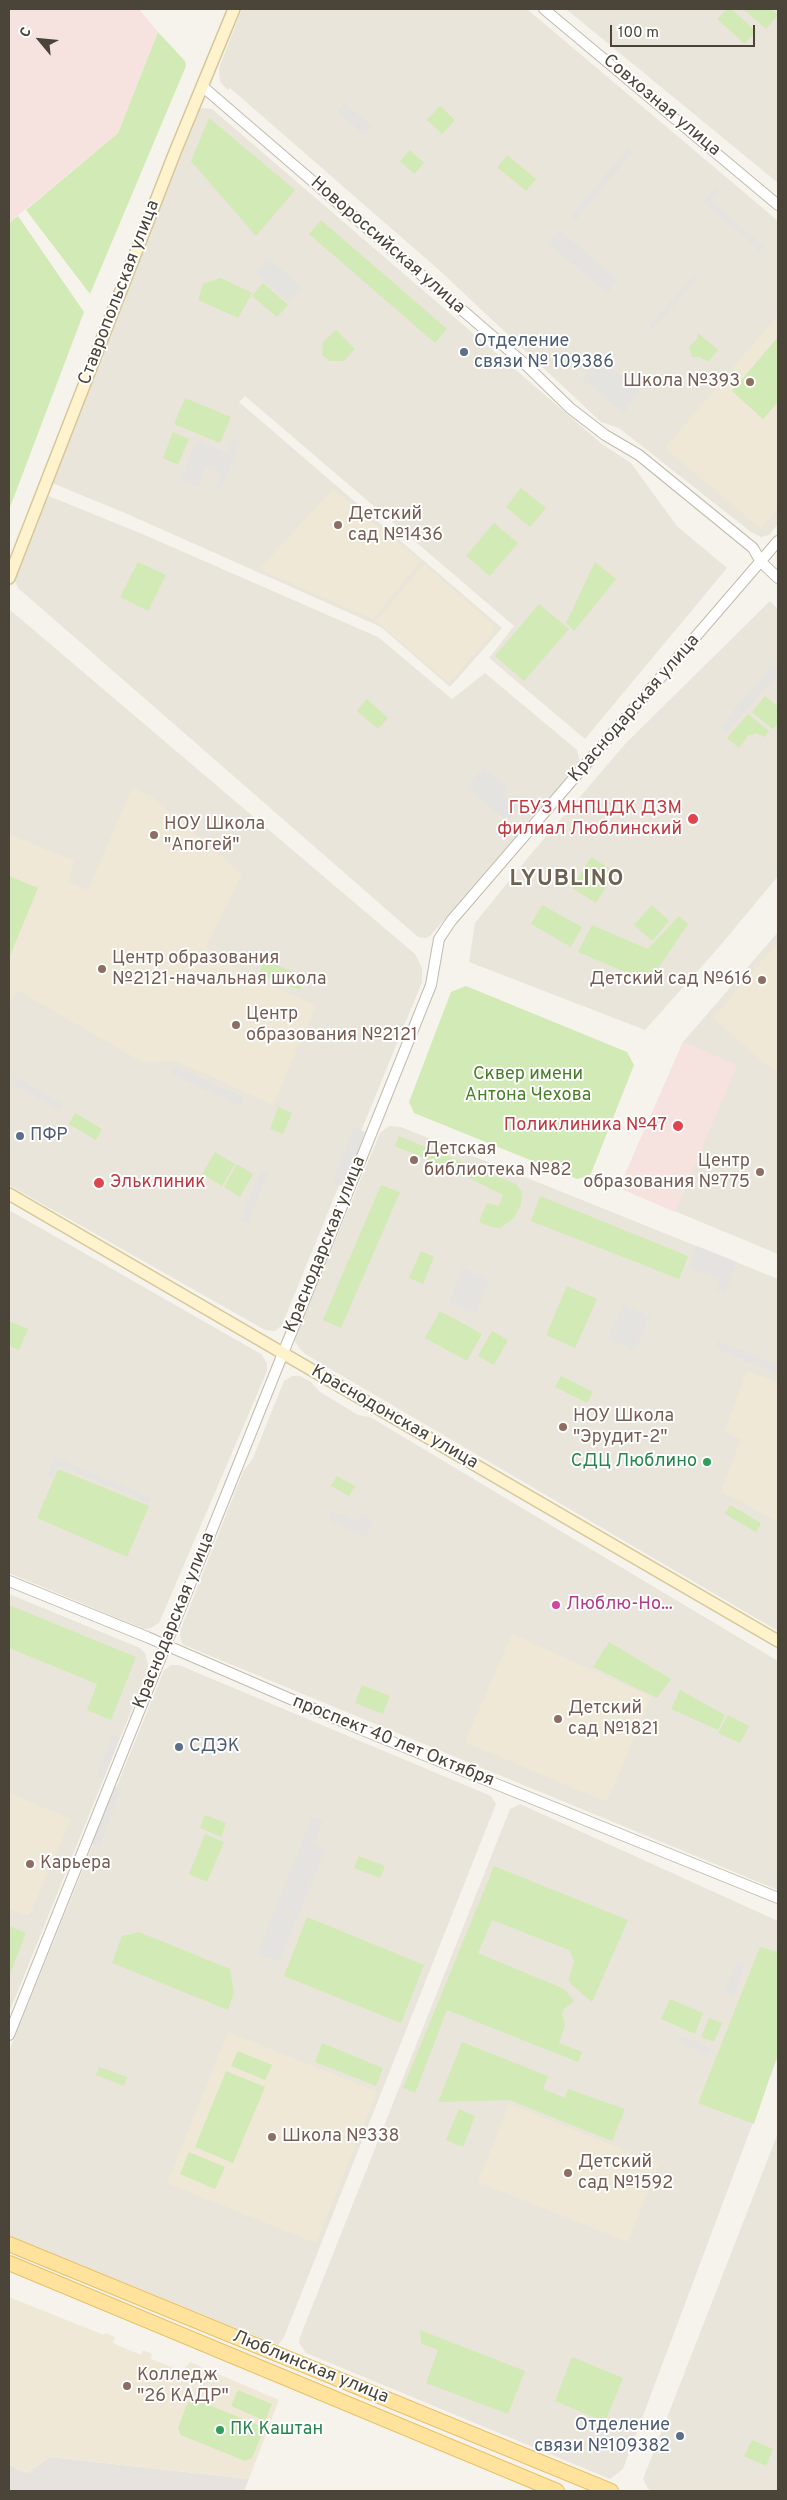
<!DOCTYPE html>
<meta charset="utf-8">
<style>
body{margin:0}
#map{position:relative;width:787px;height:2500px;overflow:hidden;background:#f6f3ec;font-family:Overpass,sans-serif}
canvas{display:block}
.frame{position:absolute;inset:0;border:10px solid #4b4439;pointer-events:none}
.north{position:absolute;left:15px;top:15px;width:50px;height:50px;-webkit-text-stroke:4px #fff;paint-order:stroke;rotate:298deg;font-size:14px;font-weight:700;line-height:20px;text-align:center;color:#4b4439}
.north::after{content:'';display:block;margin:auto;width:18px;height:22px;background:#4b4439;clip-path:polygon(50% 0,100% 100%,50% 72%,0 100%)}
.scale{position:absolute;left:610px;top:25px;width:145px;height:22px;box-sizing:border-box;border:2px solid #4b4439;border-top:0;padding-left:6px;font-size:15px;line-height:18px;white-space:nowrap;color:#4b4439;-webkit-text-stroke:4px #fff;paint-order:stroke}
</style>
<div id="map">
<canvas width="787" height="2500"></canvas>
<div class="frame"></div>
<div class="north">С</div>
<div class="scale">100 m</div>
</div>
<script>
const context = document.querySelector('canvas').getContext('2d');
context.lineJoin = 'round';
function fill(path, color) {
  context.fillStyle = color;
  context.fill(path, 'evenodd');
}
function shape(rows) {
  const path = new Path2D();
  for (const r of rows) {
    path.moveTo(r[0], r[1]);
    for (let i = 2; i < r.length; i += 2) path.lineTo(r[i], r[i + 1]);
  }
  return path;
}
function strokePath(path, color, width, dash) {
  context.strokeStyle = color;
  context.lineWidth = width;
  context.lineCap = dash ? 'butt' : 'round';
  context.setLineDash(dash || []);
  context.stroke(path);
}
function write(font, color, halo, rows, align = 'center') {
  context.font = font + ' Overpass,sans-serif';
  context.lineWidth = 4;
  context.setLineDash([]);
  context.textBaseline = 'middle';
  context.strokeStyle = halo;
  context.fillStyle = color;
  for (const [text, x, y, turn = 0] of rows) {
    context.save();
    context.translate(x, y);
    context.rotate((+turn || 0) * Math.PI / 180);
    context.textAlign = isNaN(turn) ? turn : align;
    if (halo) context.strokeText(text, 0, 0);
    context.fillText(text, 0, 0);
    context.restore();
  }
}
const residential = shape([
 [242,9,527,9,778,221,778,524,769,535,761,537,751,532,619,428,601,422,439,270,230,88,228,90,220,82,219,68],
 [566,9,778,9,778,183],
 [202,108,212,109,602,444,631,463,677,526,727,568,585,739,489,658,514,626,245,396,239,402,502,628,450,687,381,627,125,513,52,483,197,112],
 [46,495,140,533,378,637,452,699,485,673,577,750,580,762,430,936,426,938,418,937,18,588,14,579],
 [770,601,778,609,778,876,719,947,645,1030,469,962,475,923,525,861,626,743],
 [9,609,415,954,422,968,422,982,282,1325,275,1331,265,1330,9,1185],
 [778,932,778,1254,619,1188,683,1042],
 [389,1126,401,1127,778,1279,778,1631,305,1354,299,1348,295,1341,296,1335,380,1133],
 [9,1210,261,1354,267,1363,267,1371,159,1623,151,1628,144,1629,9,1573],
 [292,1376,300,1376,311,1382,320,1392,358,1415,370,1417,778,1661,778,1890,184,1645,181,1641,180,1631,243,1472,253,1458,284,1381],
 [9,1594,140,1648,145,1653,148,1664,148,1669,9,2013],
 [171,1665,179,1665,491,1796,496,1804,284,2337,278,2345,9,2236,9,2051,164,1670],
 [520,1804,778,1921,778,2056,623,2469,610,2479,306,2353,299,2343,300,2337,510,1809],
 [778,2133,778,2491,655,2491,648,2489,643,2479]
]);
const industrial = shape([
 [50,2457,249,2479,244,2491,9,2491,9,2465,27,2473]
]);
const education = shape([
 [778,315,778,509,761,529,665,448],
 [333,489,421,561,373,619,259,569],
 [424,564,493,624,492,633,449,683,376,621],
 [132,788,151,796,242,874,206,947,227,964,316,1006,273,1105,177,1061,145,1062,137,1059,17,990,9,1006,9,834,74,861,68,882,88,890],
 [778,942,778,1067,774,1071,713,1018],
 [747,1371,778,1383,778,1522,721,1491,741,1439,724,1432],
 [512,1634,651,1697,607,1802,465,1742],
 [9,1793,71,1819,29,1916,9,1909],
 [228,2032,377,2092,316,2243,167,2183],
 [509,2104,659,2164,628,2242,478,2182],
 [9,2297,104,2335,105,2333,115,2337,113,2343,141,2355,143,2350,152,2354,151,2359,182,2371,190,2362,279,2400,249,2479,50,2457,27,2473,9,2465]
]);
const medical = shape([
 [9,9,139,9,158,32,118,133,9,223],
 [683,1042,737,1065,675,1212,619,1188]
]);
const green = shape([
 [727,9,731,9,756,31,745,44,717,19],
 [743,9,771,9,778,15,766,29],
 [158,32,185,61,186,66,90,294,26,210,118,133],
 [440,106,455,120,442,134,427,120],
 [209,118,295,190,256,236,191,161],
 [410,150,424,163,414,174,400,161],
 [507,155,536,179,526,191,497,167],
 [18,216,84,312,9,510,9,223],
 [321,220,447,329,435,343,309,234],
 [221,278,252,293,238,318,198,300,203,284],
 [263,283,288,305,277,317,252,296],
 [336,330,355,349,344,361,330,361,322,355,323,342],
 [698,333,718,350,708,362,700,357,692,357,689,347,697,339],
 [778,337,778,402,763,419,732,391],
 [185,398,231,417,220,443,174,424],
 [173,432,189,439,178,465,163,458],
 [521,488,546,508,530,527,506,507],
 [494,523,518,543,490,576,466,556],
 [138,562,166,575,148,611,120,597],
 [595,562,616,579,574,631,566,623],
 [539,604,569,629,524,681,495,656],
 [765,696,778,707,778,723,773,729,752,712],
 [367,699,388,718,378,729,357,711],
 [748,714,769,731,765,737,756,733,748,736,739,748,727,738],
 [591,857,615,872,596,903,572,888],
 [9,876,38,888,9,958],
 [542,905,582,927,571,947,531,924],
 [652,905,669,921,652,941,634,925],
 [679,916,688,924,649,982,578,952,592,925,648,949],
 [264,960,305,977,300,990,259,974],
 [466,986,627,1052,634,1065,590,1176,577,1179,414,1113,409,1102,451,992],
 [278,1107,292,1113,283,1134,270,1129],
 [75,1113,102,1129,96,1140,69,1124],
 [399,1136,516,1184,522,1192,521,1205,513,1219,500,1228,492,1227,479,1222,487,1203,499,1206,503,1195,457,1172,395,1146],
 [215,1152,235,1164,222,1186,202,1174],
 [237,1164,253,1174,240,1197,224,1187],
 [381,1185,400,1192,341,1328,323,1320],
 [540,1196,688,1256,679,1279,531,1221],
 [421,1251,434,1257,423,1284,409,1278],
 [567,1286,597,1299,575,1348,546,1335],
 [440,1311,482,1334,467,1361,425,1338],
 [9,1321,28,1329,19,1350,9,1346],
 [492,1331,508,1340,494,1365,478,1356],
 [561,1376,593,1392,587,1403,555,1387],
 [58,1469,149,1506,127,1557,37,1518],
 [337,1476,355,1486,349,1496,331,1486],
 [730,1505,761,1523,756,1532,725,1514],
 [9,1605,136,1657,111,1720,87,1710,97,1684,9,1648],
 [609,1642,671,1679,657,1698,593,1667],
 [362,1685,390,1696,383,1714,355,1703],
 [680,1690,725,1715,718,1730,671,1709],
 [728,1715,749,1726,740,1743,718,1733],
 [205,1815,226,1823,221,1837,200,1828],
 [205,1834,224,1842,207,1882,189,1874],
 [359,1856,385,1866,380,1878,354,1868],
 [494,1866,628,1920,592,2002,571,1984,569,1979,574,1961,569,1950,492,1920,478,1953,564,1989,574,2001,564,2009,562,2014,565,2026,559,2043,582,2052,578,2062,447,2010,415,2093,403,2088],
 [307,1917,424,1965,401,2023,284,1976],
 [9,1926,26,1933,9,1977],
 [139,1932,230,1969,234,1993,228,2010,112,1963,122,1936],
 [760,1947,778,1952,778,2053,754,2124,698,2103],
 [670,1999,703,2013,695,2034,661,2019],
 [709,2018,722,2023,714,2042,701,2037],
 [462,2042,548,2076,543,2089,565,2098,568,2089,625,2109,612,2141,509,2100,438,2102],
 [322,2043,383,2068,376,2086,315,2062],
 [238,2051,272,2065,265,2080,231,2066],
 [99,2067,127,2077,124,2086,96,2075],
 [226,2071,265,2087,233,2163,195,2147],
 [459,2109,475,2116,463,2147,446,2140],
 [189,2152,225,2167,215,2189,180,2174],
 [420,2330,525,2371,508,2414,426,2383,438,2350,421,2343],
 [572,2357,623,2378,605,2422,555,2401],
 [238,2390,272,2404,265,2421,231,2406],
 [194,2399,258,2425,263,2432,252,2458,245,2461,181,2435,178,2428,188,2402],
 [752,2440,773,2449,766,2466,744,2456]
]);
const parking = shape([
 [345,103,372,127,364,135,338,111],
 [628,148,633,152,576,220,571,216],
 [716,187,720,190,711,201,764,246,760,251,703,202],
 [559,230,618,280,607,293,548,243],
 [268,258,302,288,289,302,255,273],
 [693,276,697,279,653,329,649,326],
 [600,359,640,393,623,413,583,379],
 [232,439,240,442,221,489,216,487,221,473,206,467,198,487,181,480,197,440,226,452],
 [772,666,778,671,778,683,773,679,727,732,720,727],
 [483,768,508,787,503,794,519,808,507,821,467,787],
 [174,1066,244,1097,240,1106,170,1074],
 [17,1078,63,1104,60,1110,13,1085],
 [354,1127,365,1132,344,1187,332,1182],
 [261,1170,268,1172,248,1224,240,1221],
 [697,1246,737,1262,725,1293,716,1289,719,1280,689,1268],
 [463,1268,490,1279,476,1314,449,1303],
 [624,1304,650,1316,634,1351,607,1338],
 [718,1341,778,1365,777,1374,715,1348],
 [55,1457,151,1497,149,1503,58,1465,53,1478,57,1480,47,1476],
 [332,1511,358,1521,361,1514,373,1520,366,1537,328,1520],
 [113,1734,120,1737,104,1778,97,1775],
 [114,1786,121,1789,100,1846,92,1843],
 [312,1817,323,1821,314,1844,325,1849,279,1962,257,1954],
 [737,1962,745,1966,733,1996,724,1992],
 [682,2036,712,2049,709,2056,679,2043]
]);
const tertiary = shape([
 [544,9,778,205],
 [202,86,526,365,570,408,605,435,639,455,753,548,761,562,778,578],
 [9,1581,147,1637,360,1729,778,1898],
 [9,2035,431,985,439,939,451,921,778,541]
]);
const secondary = shape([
 [9,578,175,152,234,9],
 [9,1194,778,1641]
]);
const primary = shape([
 [9,2244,611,2491],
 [9,2263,557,2491]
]);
const markers = [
 [464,352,5,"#5c6f8a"],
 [750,382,5,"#8d6e63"],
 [338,525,5,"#8d6e63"],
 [693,819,6,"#e0444e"],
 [154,835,5,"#8d6e63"],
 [102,969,5,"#8d6e63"],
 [762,980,5,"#8d6e63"],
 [236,1025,5,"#8d6e63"],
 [678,1126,6,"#e0444e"],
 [20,1136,5,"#5c6f8a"],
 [414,1160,5,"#8d6e63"],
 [760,1172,5,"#8d6e63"],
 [99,1183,6,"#e0444e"],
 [563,1427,5,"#8d6e63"],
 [707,1462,5,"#2e9e5b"],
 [556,1605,5,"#d1479c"],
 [558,1719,5,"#8d6e63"],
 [179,1747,5,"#5c6f8a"],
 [30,1864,5,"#8d6e63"],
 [272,2137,5,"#8d6e63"],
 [568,2173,5,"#8d6e63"],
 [127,2386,5,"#8d6e63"],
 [220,2430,5,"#2e9e5b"],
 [680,2436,5,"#5c6f8a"]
];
const streetNames = [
 ["Совхозная улица",661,106,40],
 ["Новороссийская улица",387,246,41],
 ["Ставропольская улица",120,293,-69],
 ["Краснодарская улица",635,709,-49],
 ["Краснодарская улица",326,1245,-68],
 ["Краснодонская улица",394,1418,30],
 ["Краснодарская улица",175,1621,-68],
 ["проспект 40 лет Октября",393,1742,22],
 ["Люблинская улица",310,2368,22]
];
const serviceNames = [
 ["Отделение",474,342],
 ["связи № 109386",474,363],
 ["ПФР",30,1136],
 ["СДЭК",189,1747],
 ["Отделение",670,2426,"right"],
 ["связи №109382",670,2447,"right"]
];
const educationNames = [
 ["Школа №393",740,382,"right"],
 ["Детский",348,515],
 ["сад №1436",348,536],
 ["НОУ Школа",164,825],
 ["\"Апогей\"",164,846],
 ["Центр образования",112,959],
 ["№2121-начальная школа",112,980],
 ["Детский сад №616",752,980,"right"],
 ["Центр",246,1015],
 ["образования №2121",246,1036],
 ["Детская",424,1150],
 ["библиотека №82",424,1171],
 ["Центр",750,1162,"right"],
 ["образования №775",750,1183,"right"],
 ["НОУ Школа",573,1417],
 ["\"Эрудит-2\"",573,1438],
 ["Детский",568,1709],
 ["сад №1821",568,1730],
 ["Карьера",40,1864],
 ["Школа №338",282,2137],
 ["Детский",578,2163],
 ["сад №1592",578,2184],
 ["Колледж",137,2376],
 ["\"26 КАДР\"",137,2397]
];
const healthNames = [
 ["ГБУЗ МНПЦДК ДЗМ",682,809],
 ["филиал Люблинский",682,830],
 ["Поликлиника №47",667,1126],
 ["Эльклиник",110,1183,"left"]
];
const parkNames = [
 ["Сквер имени",528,1075],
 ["Антона Чехова",528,1096]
];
const leisureNames = [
 ["СДЦ Люблино",697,1462],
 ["ПК Каштан",230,2430,"left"]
];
const hotelNames = [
 ["Люблю-Но...",566,1605]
];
const districtNames = [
 ["LYUBLINO",567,881]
];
fill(residential, '#eae5da');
fill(industrial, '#e6e2dd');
fill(education, '#efe8d6');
fill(medical, '#f6e3e0');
fill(green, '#d2eab5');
fill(parking, '#e5e3e0');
strokePath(tertiary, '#c2bbae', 12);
strokePath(secondary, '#d6c79b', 14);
strokePath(primary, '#e6c16a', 16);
strokePath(tertiary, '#fff', 10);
strokePath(secondary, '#fff3cd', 11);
strokePath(primary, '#ffe39c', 14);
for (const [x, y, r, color] of markers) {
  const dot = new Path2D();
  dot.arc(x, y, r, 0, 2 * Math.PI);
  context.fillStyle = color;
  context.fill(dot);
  strokePath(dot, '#fff', 2);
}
write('18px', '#4b4439', '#fff', streetNames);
write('18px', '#4e5e75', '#fff', serviceNames, 'left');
write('18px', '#785e54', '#fff', educationNames, 'left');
write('18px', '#be3a42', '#fff', healthNames, 'right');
write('18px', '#4a7f2a', '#fff', parkNames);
write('18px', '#27864d', '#fff', leisureNames, 'right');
write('18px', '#b23c85', '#fff', hotelNames, 'left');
context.letterSpacing = '1px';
write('bold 22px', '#6e6250', '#fff', districtNames);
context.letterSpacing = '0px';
</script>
